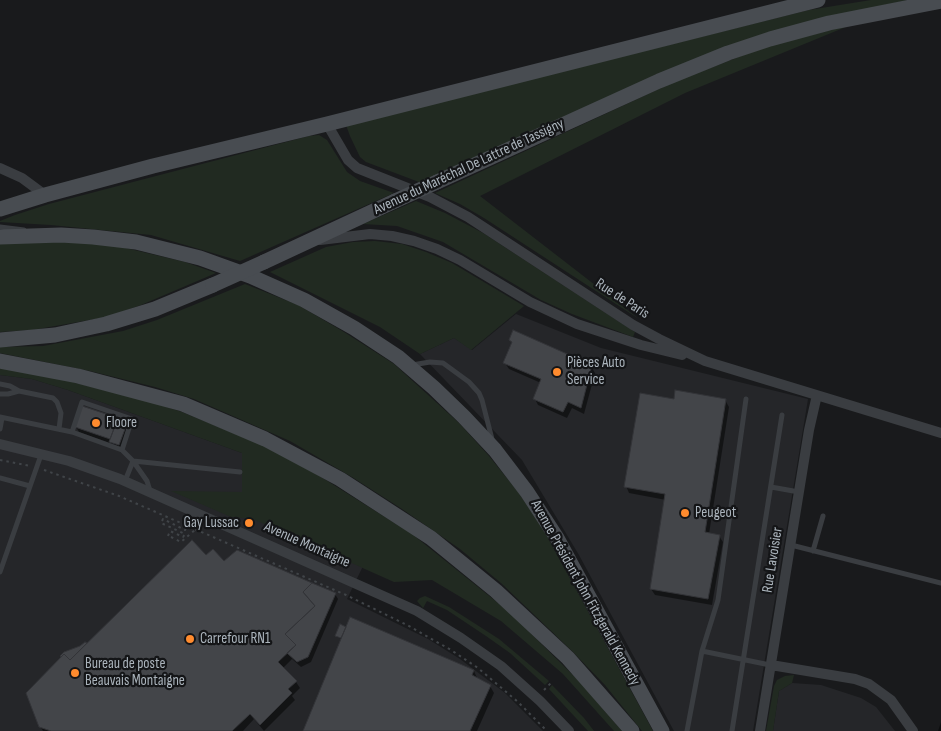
<!DOCTYPE html>
<meta charset="utf-8">
<style>
body{margin:0}
canvas{display:block;background:#191a1c}
</style>
<canvas width="941" height="731"></canvas>
<script>
const context = document.querySelector('canvas').getContext('2d');
context.lineJoin = 'round';
function fill(path, color) {
  context.fillStyle = color;
  context.fill(path, 'evenodd');
}
function shape(rows) {
  const path = new Path2D();
  for (const r of rows) {
    path.moveTo(r[0], r[1]);
    for (let i = 2; i < r.length; i += 2) path.lineTo(r[i], r[i + 1]);
  }
  return path;
}
function strokePath(path, color, width, dash) {
  context.strokeStyle = color;
  context.lineWidth = width;
  context.lineCap = dash ? 'butt' : 'round';
  context.setLineDash(dash || []);
  context.stroke(path);
}
function write(font, color, halo, rows, align = 'center') {
  context.font = font + ' "Sofia Sans Condensed",sans-serif';
  context.lineWidth = 4.5;
  context.setLineDash([]);
  context.textBaseline = 'middle';
  context.strokeStyle = halo;
  context.fillStyle = color;
  for (const [text, x, y, turn = 0] of rows) {
    context.save();
    context.translate(x, y);
    context.rotate((+turn || 0) * Math.PI / 180);
    context.textAlign = isNaN(turn) ? turn : align;
    if (halo) context.strokeText(text, 0, 0);
    context.fillText(text, 0, 0);
    context.restore();
  }
}
const built = shape([
 [516,314,601,348,808,399,753,731,674,731,579,555,522,460,420,354,454,338,472,350],
 [0,375,32,379,68,390,242,453,381,529,347,599,428,639,460,659,505,693,543,731,0,731],
 [792,683,821,685,861,698,876,707,895,731,773,731,779,691]
]);
const green = shape([
 [871,0,908,0,826,18,419,182,366,162,360,157,350,136,346,125,809,10],
 [853,24,685,93,480,196,639,319,484,218,460,204,435,193,674,82,762,48],
 [319,135,327,140,347,172,360,181,394,193,240,261,151,235,51,225,0,222,0,221,15,215,49,204,309,136],
 [416,201,445,213,483,233,635,332,633,337,572,314,541,300,443,242,397,226,363,224],
 [375,241,402,244,426,252,452,263,524,306,471,350,454,338,420,354,380,327,270,272,326,247,353,242],
 [43,242,80,242,117,246,185,262,216,273,141,305,107,317,32,330,0,332,0,243],
 [245,284,298,305,344,332,394,364,459,423,489,456,518,492,542,527,653,731,642,731,605,685,572,651,501,583,460,549,402,509,352,477,290,441,194,399,155,387,90,371,0,353,0,347,43,346,123,331,157,320],
 [0,368,49,376,154,403,182,412,270,448,321,477,412,534,508,611,578,680,622,731,614,731,563,674,501,621,432,580,394,582,253,519,231,517,171,491,242,492,242,453,68,390,32,379,0,375],
 [425,596,449,607,499,639,549,681,545,685,510,653,486,636,447,610,427,601,423,608,417,601,420,598],
 [794,675,792,683,779,691,773,731,766,731,774,686,777,680,785,676],
 [552,685,584,718,594,731,588,731,549,689]
]);
const shadow = shape([
 [510,340,591,366,595,373,584,414,572,408,567,418,538,405,535,399,541,383,509,369,505,363,513,344],
 [675,400,725,400,729,407,709,534,719,536,723,542,712,605,655,595,651,589,666,500,629,493,626,486],
 [83,407,127,422,128,425,121,447,79,432,76,427],
 [206,556,335,594,338,599,311,662,301,667,292,659,283,668,296,682,300,688,292,696,295,700,264,731,254,719,243,731,43,731,40,726,66,655,64,653,86,645],
 [351,618,474,671,477,678,490,686,494,693,477,731,304,731,342,639,337,637,341,626,346,629],
 [941,722,941,731,938,731]
]);
const building = shape([
 [513,330,592,365,581,408,568,402,563,412,533,399,541,379,503,363,512,342,509,340,513,330],
 [675,390,726,399,705,532,720,535,708,599,650,589,665,494,624,487,640,393,674,399,675,390],
 [82,406,118,418,110,439,75,427,82,406],
 [118,418,128,421,119,445,109,442,118,418],
 [192,540,206,555,213,549,224,561,237,550,312,583,303,592,315,606,285,634,296,645,278,662,297,681,288,689,292,693,260,725,250,714,232,731,51,731,39,727,26,693,64,654,70,660,192,540],
 [312,583,336,593,308,657,297,662,287,653,296,645,285,634,315,606,303,592,312,583],
 [350,617,474,670,472,675,491,685,470,731,303,731,350,617],
 [340,624,346,627,341,638,335,636,340,624],
 [85,642,87,643,70,660,64,654,61,657,60,656,64,652,80,646,85,642]
]);
const path = shape([
 [0,460,30,466],
 [44,470,119,496,346,595,407,625,451,650,478,668,518,702,547,731],
 [168,536,170,531,183,537,185,534,161,523,163,519,185,530,187,526],
 [171,537,181,542,196,529],
 [544,690,553,681]
]);
const service = shape([
 [0,227,24,230],
 [412,365,430,362,443,363,469,382,479,393,482,400,492,439],
 [0,384,10,386,19,391,53,398,57,402,61,413,59,429],
 [0,394,8,394,19,391],
 [0,417,72,432,122,450,133,461,240,472],
 [0,429,2,418],
 [72,432,82,402,132,419,122,450],
 [0,478,30,486],
 [125,481,133,461,147,481,150,491],
 [771,487,799,492],
 [791,545,941,583],
 [813,551,823,516],
 [0,572,41,455],
 [702,651,770,665],
 [687,731,702,651,718,600,746,399],
 [732,731,782,415]
]);
const minor = shape([
 [327,124,348,160,357,168,430,197,468,217,633,325,659,339,705,361,941,433],
 [0,168,22,178,45,195],
 [320,240,370,234,392,236,414,241,437,249,460,260,530,302,577,324,641,345,682,355],
 [0,444,69,461,120,479,417,611,461,638,501,666,540,701,569,731],
 [771,665,855,679,869,684,891,700,913,731],
 [760,731,809,430,817,395]
]);
const secondary = shape([
 [437,182,659,81,728,53,770,39,829,23,941,1],
 [0,209,45,195,153,166,327,124,818,0],
 [0,237,61,235,93,237,136,242,200,258,250,276,304,300,354,328,398,357,434,388,464,417,495,450,527,492,557,538,662,731],
 [264,262,395,201],
 [0,340,55,335,106,324,155,309,213,285],
 [0,361,78,376,183,404,265,439,340,479,431,538,496,591,568,658,632,731]
]);
const secondaryBridge = shape([
 [395,201,437,182],
 [213,285,264,262]
]);
const markers = [
 [557,372,5,"#ff8b2e"],
 [96,423,5,"#ff8b2e"],
 [685,513,5,"#ff8b2e"],
 [249,523,5,"#ff8b2e"],
 [190,639,5,"#ff8b2e"],
 [75,673,5,"#ff8b2e"]
];
const streetNames = [
 ["Avenue du Maréchal De Lattre de Tassigny",469,167,-25],
 ["Rue de Paris",622,299,33],
 ["Avenue Montaigne",307,545,24],
 ["Rue Lavoisier",773,560,-81],
 ["Avenue Président John Fitzgerald Kennedy",585,593,61]
];
const poiNames = [
 ["Pièces Auto",567,363],
 ["Service",567,380],
 ["Floore",106,423],
 ["Peugeot",695,513],
 ["Gay Lussac",239,523,"right"],
 ["Carrefour RN1",200,639],
 ["Bureau de poste",85,664],
 ["Beauvais Montaigne",85,681]
];
fill(built, '#252629');
fill(green, '#212a21');
fill(shadow, '#0007');
fill(building, '#434549');
strokePath(building, '#333438', 1);
strokePath(path, '#404448', 2, [2.5, 4]);
strokePath(service, '#3a3d41', 5);
strokePath(minor, '#3a3d41', 10);
strokePath(secondary, '#484c51', 15);
strokePath(secondaryBridge, '#484c51', 15);
for (const [x, y, r, color] of markers) {
  const dot = new Path2D();
  dot.arc(x, y, r, 0, 2 * Math.PI);
  context.fillStyle = color;
  context.fill(dot);
  strokePath(dot, '#141517', 2);
}
write('15px', '#abb4bc', '#141517', streetNames);
write('15px', '#abb4bc', '#141517', poiNames, 'left');
</script>
